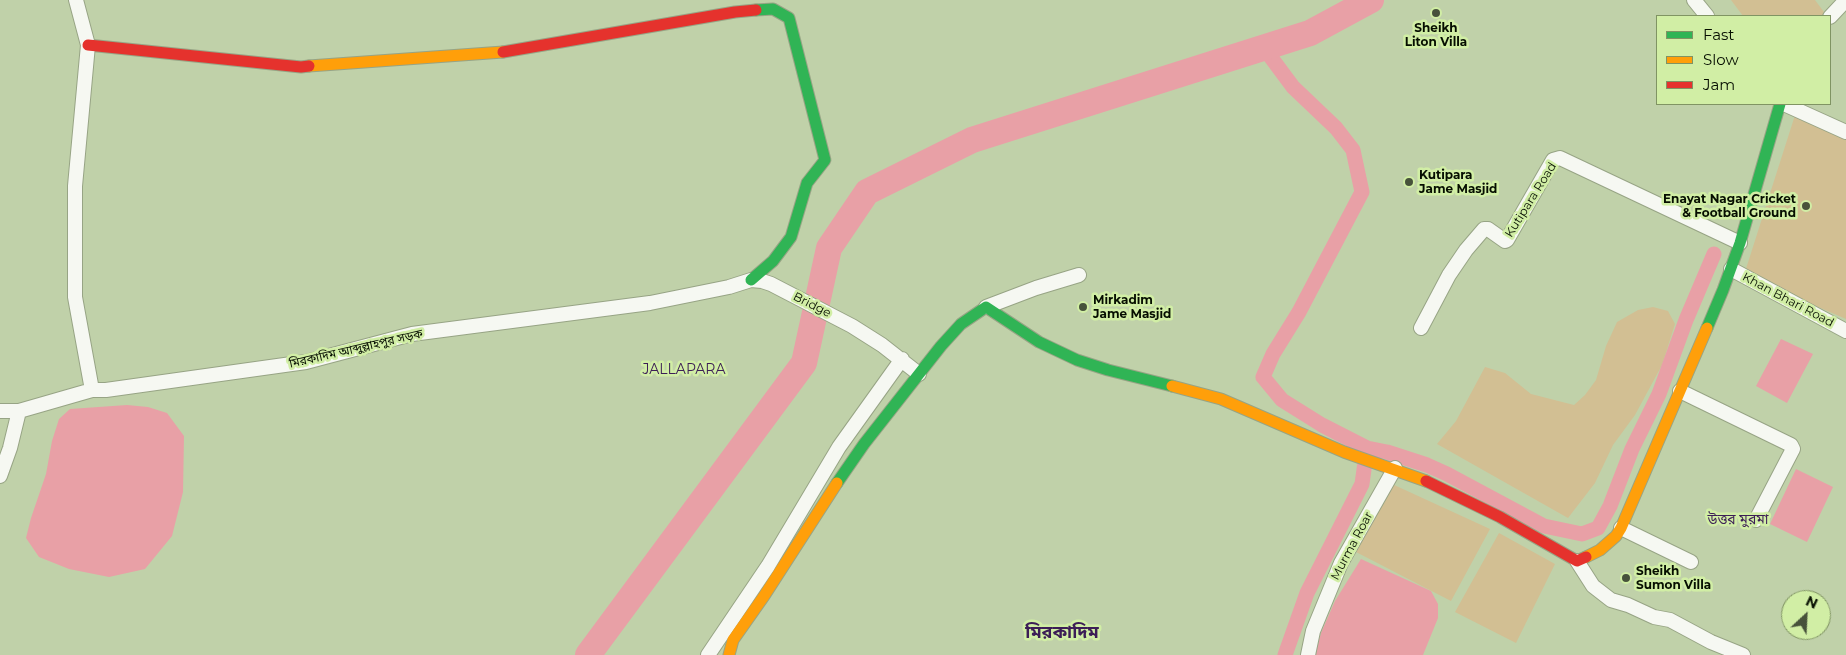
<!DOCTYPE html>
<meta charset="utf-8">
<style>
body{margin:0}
#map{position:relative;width:1846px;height:655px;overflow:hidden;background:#c0d1a9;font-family:Montserrat,sans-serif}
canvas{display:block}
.legend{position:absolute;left:1656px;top:15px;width:175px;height:90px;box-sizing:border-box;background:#d1eea5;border:1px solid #809463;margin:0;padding:6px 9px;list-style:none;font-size:15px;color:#060e00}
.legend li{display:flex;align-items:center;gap:10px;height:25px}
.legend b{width:25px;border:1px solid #809463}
.north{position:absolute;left:1781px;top:590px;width:50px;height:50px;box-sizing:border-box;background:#d1eea5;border:1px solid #809463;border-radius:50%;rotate:25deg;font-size:14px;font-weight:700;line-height:20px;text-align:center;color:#060e00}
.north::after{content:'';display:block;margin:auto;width:18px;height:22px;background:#47523b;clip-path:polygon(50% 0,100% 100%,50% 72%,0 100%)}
</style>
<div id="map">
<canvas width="1846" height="655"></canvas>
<ul class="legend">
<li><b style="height:6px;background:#30b455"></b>Fast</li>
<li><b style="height:6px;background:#ff9f0a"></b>Slow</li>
<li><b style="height:6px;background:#e5322d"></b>Jam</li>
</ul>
<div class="north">N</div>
</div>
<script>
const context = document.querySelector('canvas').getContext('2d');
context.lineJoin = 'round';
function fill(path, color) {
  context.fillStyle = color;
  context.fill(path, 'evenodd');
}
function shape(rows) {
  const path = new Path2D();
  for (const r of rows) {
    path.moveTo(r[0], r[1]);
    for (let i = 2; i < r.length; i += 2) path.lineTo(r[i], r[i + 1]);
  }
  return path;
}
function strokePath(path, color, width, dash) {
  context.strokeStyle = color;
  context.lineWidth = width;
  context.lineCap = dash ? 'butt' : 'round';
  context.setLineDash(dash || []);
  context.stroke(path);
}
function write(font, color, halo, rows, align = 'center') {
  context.font = font + ' Montserrat,"Noto Sans Bengali",sans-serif';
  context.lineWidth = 5;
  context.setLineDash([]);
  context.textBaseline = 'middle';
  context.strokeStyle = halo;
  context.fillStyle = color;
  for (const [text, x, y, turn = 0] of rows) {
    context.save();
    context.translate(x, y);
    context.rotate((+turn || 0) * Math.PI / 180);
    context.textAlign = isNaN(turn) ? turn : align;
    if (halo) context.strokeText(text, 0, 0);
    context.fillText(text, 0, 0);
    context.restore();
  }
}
const green = shape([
 [1731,0,1815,0,1824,12,1822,16,1743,16],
 [1796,112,1846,136,1846,319,1744,275],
 [1653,307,1668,311,1675,324,1662,365,1635,415,1613,445,1595,483,1568,518,1437,444,1456,421,1485,367,1505,373,1531,394,1574,405,1585,395,1596,380,1606,346,1617,322,1638,310],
 [1392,484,1490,529,1451,601,1356,552],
 [1499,533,1555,564,1516,643,1455,612]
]);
const water = shape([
 [1781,339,1813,354,1787,403,1756,386],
 [127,405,148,407,167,413,184,436,183,492,172,536,145,569,109,577,69,569,39,557,26,538,31,518,46,474,52,441,59,419,70,409],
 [1796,469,1833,487,1807,542,1770,524],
 [1361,559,1431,591,1438,604,1438,618,1423,655,1315,655,1321,633,1335,601]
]);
const canal = shape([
 [1264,48,1293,87,1336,128,1353,150,1362,192,1299,312,1273,354,1263,377,1282,400,1322,425,1367,448,1362,484,1307,593,1285,655],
 [1367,448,1387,452,1427,465,1447,474,1544,526,1582,534,1598,528,1610,506,1632,449,1659,394,1686,320,1714,254]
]);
const river = shape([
 [588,655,804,363,829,248,867,192,972,140,1310,33,1371,0]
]);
const street = shape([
 [76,0,88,45,75,186,75,297,92,390],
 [1694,0,1707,16],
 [1830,17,1846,0],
 [1784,104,1846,132],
 [1731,269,1846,331],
 [986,307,1036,288,1079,275],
 [1421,328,1449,275,1466,250,1484,229,1488,229,1505,241,1507,240,1553,160,1560,158,1740,243],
 [1680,391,1791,445,1793,449,1756,520],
 [0,411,19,411,92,390,106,390,306,362,412,334,650,303,729,287,751,280,762,281,771,284,852,326,882,345,919,374],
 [0,476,10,448,19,411],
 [1621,528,1691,562],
 [1577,561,1593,586,1611,600,1628,605,1654,617,1670,620,1711,642,1743,655],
 [708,655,768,566,839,447,902,359],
 [1308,655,1313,631,1341,563,1395,468]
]);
const fast = shape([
 [751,280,773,261,791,237,807,183,825,160,789,18,773,9,756,10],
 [1707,328,1723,290,1740,243,1780,104],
 [837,483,864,444,941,346,961,324,986,307,1039,342,1077,360,1108,370,1172,386]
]);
const slow = shape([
 [309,66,503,52],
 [1172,386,1221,399,1344,452,1426,481],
 [1586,557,1600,550,1616,536,1621,528,1707,328],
 [729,655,733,640,764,596,837,483]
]);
const jam = shape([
 [88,45,301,67,309,66],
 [503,52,735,12,756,10],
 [1426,481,1500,517,1577,561,1586,557]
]);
const markers = [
 [1436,13,5,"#47523b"],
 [1409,182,5,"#47523b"],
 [1806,206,5,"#47523b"],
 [1083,307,5,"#47523b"],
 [1626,578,5,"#47523b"]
];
const poiNames = [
 ["Sheikh",1436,28,"center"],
 ["Liton Villa",1436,42,"center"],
 ["Kutipara",1419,175],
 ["Jame Masjid",1419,189],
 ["Enayat Nagar Cricket",1796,199,"right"],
 ["& Football Ground",1796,213,"right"],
 ["Mirkadim",1093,300],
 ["Jame Masjid",1093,314],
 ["Sheikh",1636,571],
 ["Sumon Villa",1636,585]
];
const streetNames = [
 ["Kutipara Road",1531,200,-58],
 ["Khan Bhari Road",1788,300,28],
 ["Bridge",812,305,27],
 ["মিরকাদিম আব্দুল্লাহপুর সড়ক",356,349,-13],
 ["Murma Roar",1352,546,-62]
];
const neighbourhoodNames = [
 ["JALLAPARA",684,370],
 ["উত্তর মুরমা",1738,520]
];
const districtNames = [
 ["মিরকাদিম",1062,633]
];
fill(green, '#d2bf93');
fill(water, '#e8a0a6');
strokePath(canal, '#e8a0a6', 15);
strokePath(river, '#e8a0a6', 26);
strokePath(street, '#97a485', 16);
strokePath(fast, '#97a485', 13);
strokePath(slow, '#97a485', 13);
strokePath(jam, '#97a485', 13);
strokePath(street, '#f6f8f2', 14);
strokePath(fast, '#30b455', 11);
strokePath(slow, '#ff9f0a', 11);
strokePath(jam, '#e5322d', 11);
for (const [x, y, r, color] of markers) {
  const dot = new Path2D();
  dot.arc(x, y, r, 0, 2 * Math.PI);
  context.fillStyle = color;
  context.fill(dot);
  strokePath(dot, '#d1eea5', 2);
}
write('bold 12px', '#060e00', '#d1eea5', poiNames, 'left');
write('12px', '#060e00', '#d1eea5', streetNames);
write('14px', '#3c1e56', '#d1eea5', neighbourhoodNames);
write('bold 18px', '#3c1e56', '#d1eea5', districtNames);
</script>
